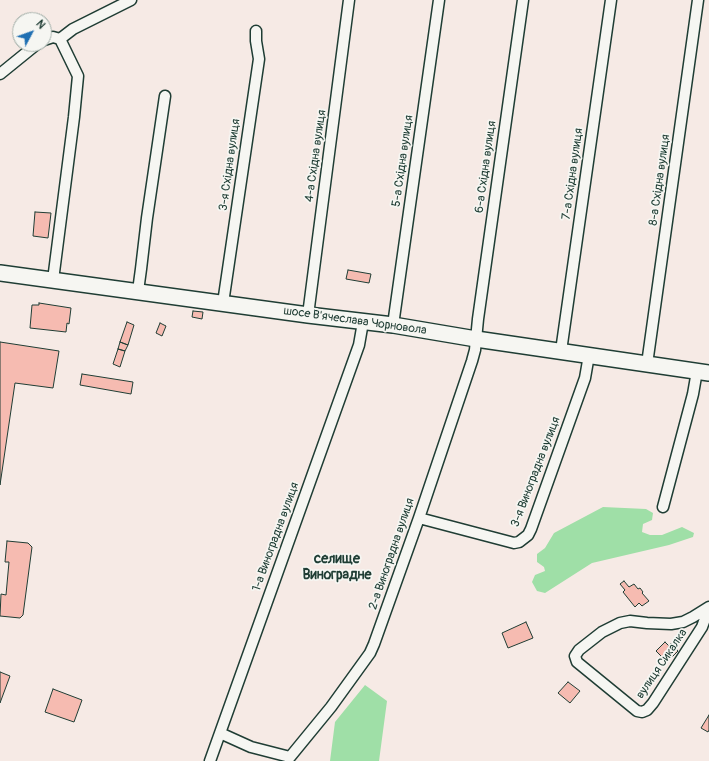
<!DOCTYPE html>
<meta charset="utf-8">
<style>
body{margin:0}
#map{position:relative;width:709px;height:761px;overflow:hidden;background:#f6eae5;font-family:Pangolin,sans-serif}
canvas{display:block}
.north{position:absolute;left:12px;top:12px;width:40px;height:40px;box-sizing:border-box;background:#f6f6f2;border:1px solid #a0aca6;border-radius:50%;rotate:49deg;font-size:11px;font-weight:700;line-height:16px;text-align:center;color:#1f3d34}
.north::after{content:'';display:block;margin:auto;width:14px;height:18px;background:#1f6fb2;clip-path:polygon(50% 0,100% 100%,50% 72%,0 100%)}
</style>
<div id="map">
<canvas width="709" height="761"></canvas>
<div class="north">N</div>
</div>
<script>
const context = document.querySelector('canvas').getContext('2d');
context.lineJoin = 'round';
function fill(path, color) {
  context.fillStyle = color;
  context.fill(path, 'evenodd');
}
function shape(rows) {
  const path = new Path2D();
  for (const r of rows) {
    path.moveTo(r[0], r[1]);
    for (let i = 2; i < r.length; i += 2) path.lineTo(r[i], r[i + 1]);
  }
  return path;
}
function strokePath(path, color, width, dash) {
  context.strokeStyle = color;
  context.lineWidth = width;
  context.lineCap = dash ? 'butt' : 'round';
  context.setLineDash(dash || []);
  context.stroke(path);
}
function write(font, color, halo, rows, align = 'center') {
  context.font = font + ' Pangolin,sans-serif';
  context.lineWidth = 3.5;
  context.setLineDash([]);
  context.textBaseline = 'middle';
  context.strokeStyle = halo;
  context.fillStyle = color;
  for (const [text, x, y, turn = 0] of rows) {
    context.save();
    context.translate(x, y);
    context.rotate((+turn || 0) * Math.PI / 180);
    context.textAlign = isNaN(turn) ? turn : align;
    if (halo) context.strokeText(text, 0, 0);
    context.fillText(text, 0, 0);
    context.restore();
  }
}
const green = shape([
 [603,507,646,509,653,513,652,520,643,524,642,532,650,535,662,535,682,527,694,533,693,537,669,545,592,563,545,593,537,591,532,582,535,575,545,571,544,567,537,562,537,554,545,548,554,533],
 [365,685,387,701,379,761,330,761,335,722]
]);
const building = shape([
 [35,212,51,213,48,238,33,236,35,212],
 [348,270,371,274,369,283,346,279,348,270],
 [39,303,71,308,69,324,67,323,66,332,30,328,32,305,39,305,39,303],
 [193,311,203,312,202,319,192,317,193,311],
 [127,322,134,325,128,345,120,342,127,322],
 [160,323,166,326,162,336,156,333,160,323],
 [0,342,59,351,53,388,15,383,0,485,0,342],
 [120,342,128,345,125,351,118,349,120,342],
 [118,349,125,351,120,367,113,364,118,349],
 [82,374,133,382,131,394,80,385,82,374],
 [7,541,28,543,32,547,23,615,20,618,0,616,1,594,6,595,9,562,5,562,7,541],
 [624,581,629,587,634,584,638,589,640,588,643,592,642,593,649,601,642,606,639,603,635,607,623,592,625,590,620,584,624,581],
 [526,622,533,638,508,648,502,633,526,622],
 [665,642,669,646,671,643,678,651,667,662,656,651,665,642],
 [0,672,10,676,0,703,0,672],
 [568,682,580,691,570,703,558,693,568,682],
 [53,689,82,700,74,722,45,712,53,689],
 [709,715,709,730,708,732,701,728,709,715]
]);
const street = shape([
 [60,39,73,29,131,0],
 [44,40,53,37,60,39],
 [0,74,37,44],
 [53,280,74,117,78,76,60,39],
 [138,291,141,269,147,218,165,96],
 [223,303,259,59,256,41,256,31],
 [308,315,349,0],
 [393,325,439,0],
 [561,351,611,0],
 [647,364,698,0],
 [663,507,693,394,697,371],
 [419,518,514,543,519,542,528,535,531,529,585,378,589,355],
 [706,610,706,616,702,627,653,703,647,710,642,712,637,711,577,662,575,656,579,650,602,632,620,623,630,621,647,623,671,624,683,622,693,617,709,607],
 [220,733,251,747,290,757,331,707,370,653,374,644,419,518,472,361,475,350,478,319,523,0],
 [210,761,359,345,363,322]
]);
const primary = shape([
 [0,273,308,315,393,325,476,339,709,373]
]);
const streetNames = [
 ["4-а Східна вулиця",316,156,-82],
 ["5-а Східна вулиця",403,161,-82],
 ["3-я Східна вулиця",230,165,-82],
 ["6-а Східна вулиця",486,167,-82],
 ["7-а Східна вулиця",573,174,-82],
 ["8-а Східна вулиця",660,180,-82],
 ["шосе В'ячеслава Чорновола",355,321,8],
 ["3-я Виноградна вулиця",536,472,-69],
 ["1-а Виноградна вулиця",276,537,-70],
 ["2-а Виноградна вулиця",392,554,-71],
 ["вулиця Сикалка",662,664,-56]
];
const quarterNames = [
 ["селище",337,559],
 ["Виноградне",337,575]
];
fill(green, '#9fdfa7');
fill(building, '#f6bbb1');
strokePath(building, '#1f3d34', 1);
strokePath(street, '#1f3d34', 13);
strokePath(primary, '#1f3d34', 18);
strokePath(street, '#f6f6f2', 10);
strokePath(primary, '#f6f6f2', 15);
write('12px', '#1f3d34', '#f6f6f2', streetNames);
write('bold 14px', '#1f3d34', '#f6f6f2', quarterNames);
</script>
